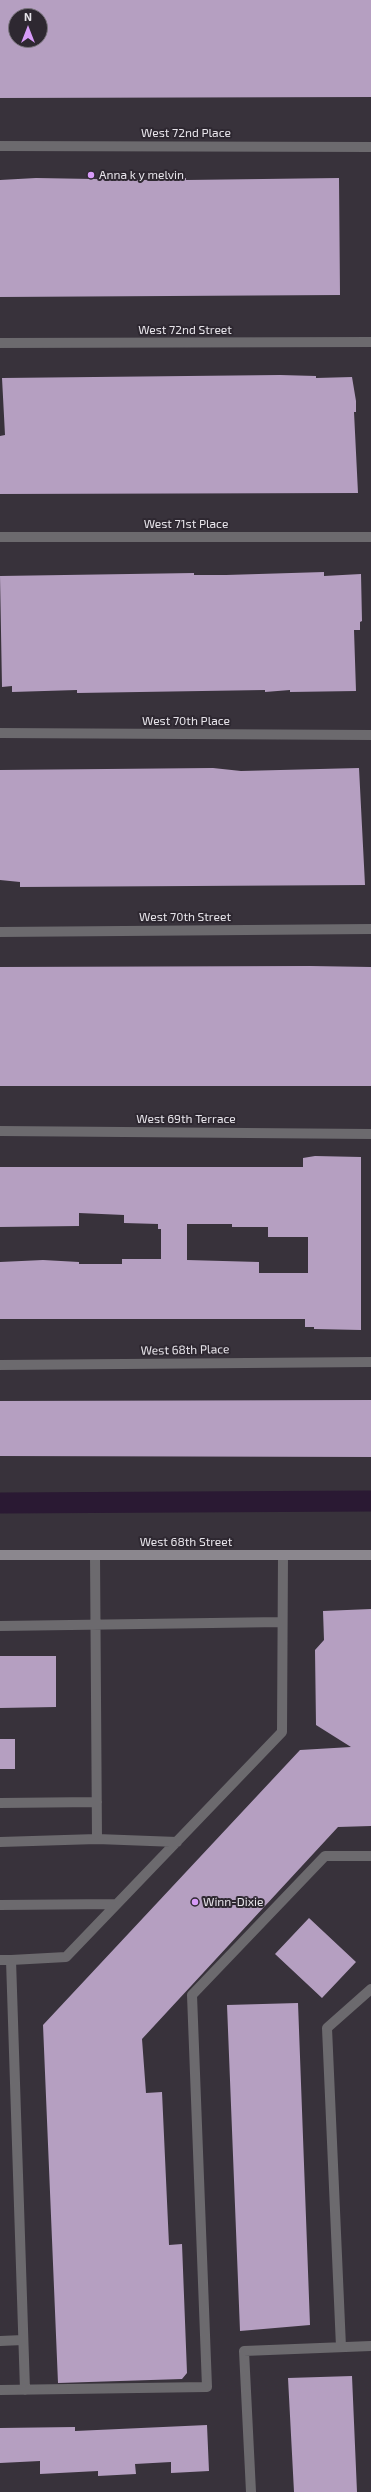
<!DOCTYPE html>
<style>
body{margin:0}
#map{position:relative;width:371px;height:2492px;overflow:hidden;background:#38323b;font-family:"Exo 2",sans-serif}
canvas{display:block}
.north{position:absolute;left:8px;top:8px;width:40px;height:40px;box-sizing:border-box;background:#2e2831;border:1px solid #78737b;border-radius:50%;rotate:0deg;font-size:11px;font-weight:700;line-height:16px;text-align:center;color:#e7e4ea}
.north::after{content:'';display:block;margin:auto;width:14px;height:18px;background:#d79bf8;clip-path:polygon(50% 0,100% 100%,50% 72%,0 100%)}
</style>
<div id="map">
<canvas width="371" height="2492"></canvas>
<div class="north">N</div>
</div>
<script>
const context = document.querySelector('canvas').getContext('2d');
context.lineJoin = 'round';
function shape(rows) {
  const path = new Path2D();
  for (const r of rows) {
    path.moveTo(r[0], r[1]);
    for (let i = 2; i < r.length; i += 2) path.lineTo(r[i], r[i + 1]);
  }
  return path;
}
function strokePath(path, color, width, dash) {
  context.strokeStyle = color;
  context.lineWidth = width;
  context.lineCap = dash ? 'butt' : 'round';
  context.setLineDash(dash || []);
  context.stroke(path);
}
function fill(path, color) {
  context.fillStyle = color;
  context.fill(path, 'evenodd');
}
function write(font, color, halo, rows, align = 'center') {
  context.font = font + ' "Exo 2",sans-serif';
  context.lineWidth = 4;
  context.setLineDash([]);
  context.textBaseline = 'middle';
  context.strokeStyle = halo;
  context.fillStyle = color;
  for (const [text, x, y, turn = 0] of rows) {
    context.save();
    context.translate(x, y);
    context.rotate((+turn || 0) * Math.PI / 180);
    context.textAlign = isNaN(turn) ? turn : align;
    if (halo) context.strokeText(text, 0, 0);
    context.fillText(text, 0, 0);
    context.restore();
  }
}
const canal = shape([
 [0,1503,371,1501]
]);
const building = shape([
 [0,0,371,0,371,97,0,98],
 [16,16,40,16,40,40,16,40],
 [36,178,150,180,186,178,186,180,339,178,340,295,0,297,0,180],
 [280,375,316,376,316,378,352,377,356,401,356,412,354,412,358,493,0,494,0,436,5,435,2,378],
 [324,572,324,576,361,574,362,621,360,622,360,630,354,630,356,691,290,692,290,690,265,692,265,690,77,693,77,690,12,692,12,686,2,687,0,576,194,573,194,575,226,575],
 [213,768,241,771,359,768,365,885,20,887,20,882,0,880,0,770],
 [310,966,371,967,371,1086,0,1086,0,967],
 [315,1156,361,1157,361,1330,314,1329,314,1327,305,1327,305,1319,0,1319,0,1262,43,1260,79,1262,79,1264,122,1264,122,1259,161,1259,161,1229,158,1229,158,1224,124,1223,124,1215,79,1213,79,1226,0,1227,0,1167,303,1167,303,1158],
 [187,1224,232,1224,232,1227,268,1227,268,1237,308,1237,308,1273,259,1273,259,1262,187,1260],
 [371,1400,371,1457,0,1456,0,1401],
 [371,1609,371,1826,338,1827,142,2039,146,2093,162,2092,169,2245,182,2244,187,2373,182,2379,58,2383,43,2025,300,1750,351,1747,316,1725,315,1650,324,1640,323,1611],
 [0,1656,56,1656,56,1707,0,1708],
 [0,1739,15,1739,15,1769,0,1769],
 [309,1918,356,1962,322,1998,275,1954],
 [298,2003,310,2325,240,2331,227,2005],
 [352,2376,357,2492,294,2492,288,2378],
 [207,2425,209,2471,171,2473,171,2462,135,2464,136,2474,98,2476,98,2471,40,2474,40,2461,0,2463,0,2428,75,2427,75,2431]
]);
const lane = shape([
 [95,1555,97,1839,177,1842],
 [0,1626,282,1622],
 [0,1803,97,1802],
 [0,1842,97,1839],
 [0,1905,117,1904],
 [0,1960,11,1960,25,2390],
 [11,1960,66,1957,282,1732,283,1555],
 [0,2341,23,2340],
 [341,2347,327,2028,371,1989],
 [0,2390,207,2387,192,1995,325,1856,371,1856],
 [251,2492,244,2351,371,2346]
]);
const street = shape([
 [0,146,371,147],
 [0,343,371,342],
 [0,537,371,537],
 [0,733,371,735],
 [0,932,371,929],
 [0,1131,371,1134],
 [0,1365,371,1362]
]);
const secondary = shape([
 [0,1555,371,1555]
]);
const markers = [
 [91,175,4,"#d79bf8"],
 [195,1902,4,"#d79bf8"]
];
const streetNames = [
 ["West 72nd Place",186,133],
 ["West 72nd Street",185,330],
 ["West 71st Place",186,524],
 ["West 70th Place",186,721],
 ["West 70th Street",185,917],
 ["West 69th Terrace",186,1119],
 ["West 68th Place",185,1350,-1],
 ["West 68th Street",186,1542]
];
const poiNames = [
 ["Anna k y melvin",99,175],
 ["Winn-Dixie",203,1902]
];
strokePath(canal, '#2a1933', 21);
fill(building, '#b59fc1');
strokePath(lane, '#6c6a6e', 10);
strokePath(street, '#6c6a6e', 10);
strokePath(secondary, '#8b878e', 10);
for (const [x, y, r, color] of markers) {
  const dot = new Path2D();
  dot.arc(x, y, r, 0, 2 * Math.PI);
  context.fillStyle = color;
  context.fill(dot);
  strokePath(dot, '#2e2831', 1.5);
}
write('12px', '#e7e4ea', '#2e2831', streetNames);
write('12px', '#e7e4ea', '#2e2831', poiNames, 'left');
</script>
